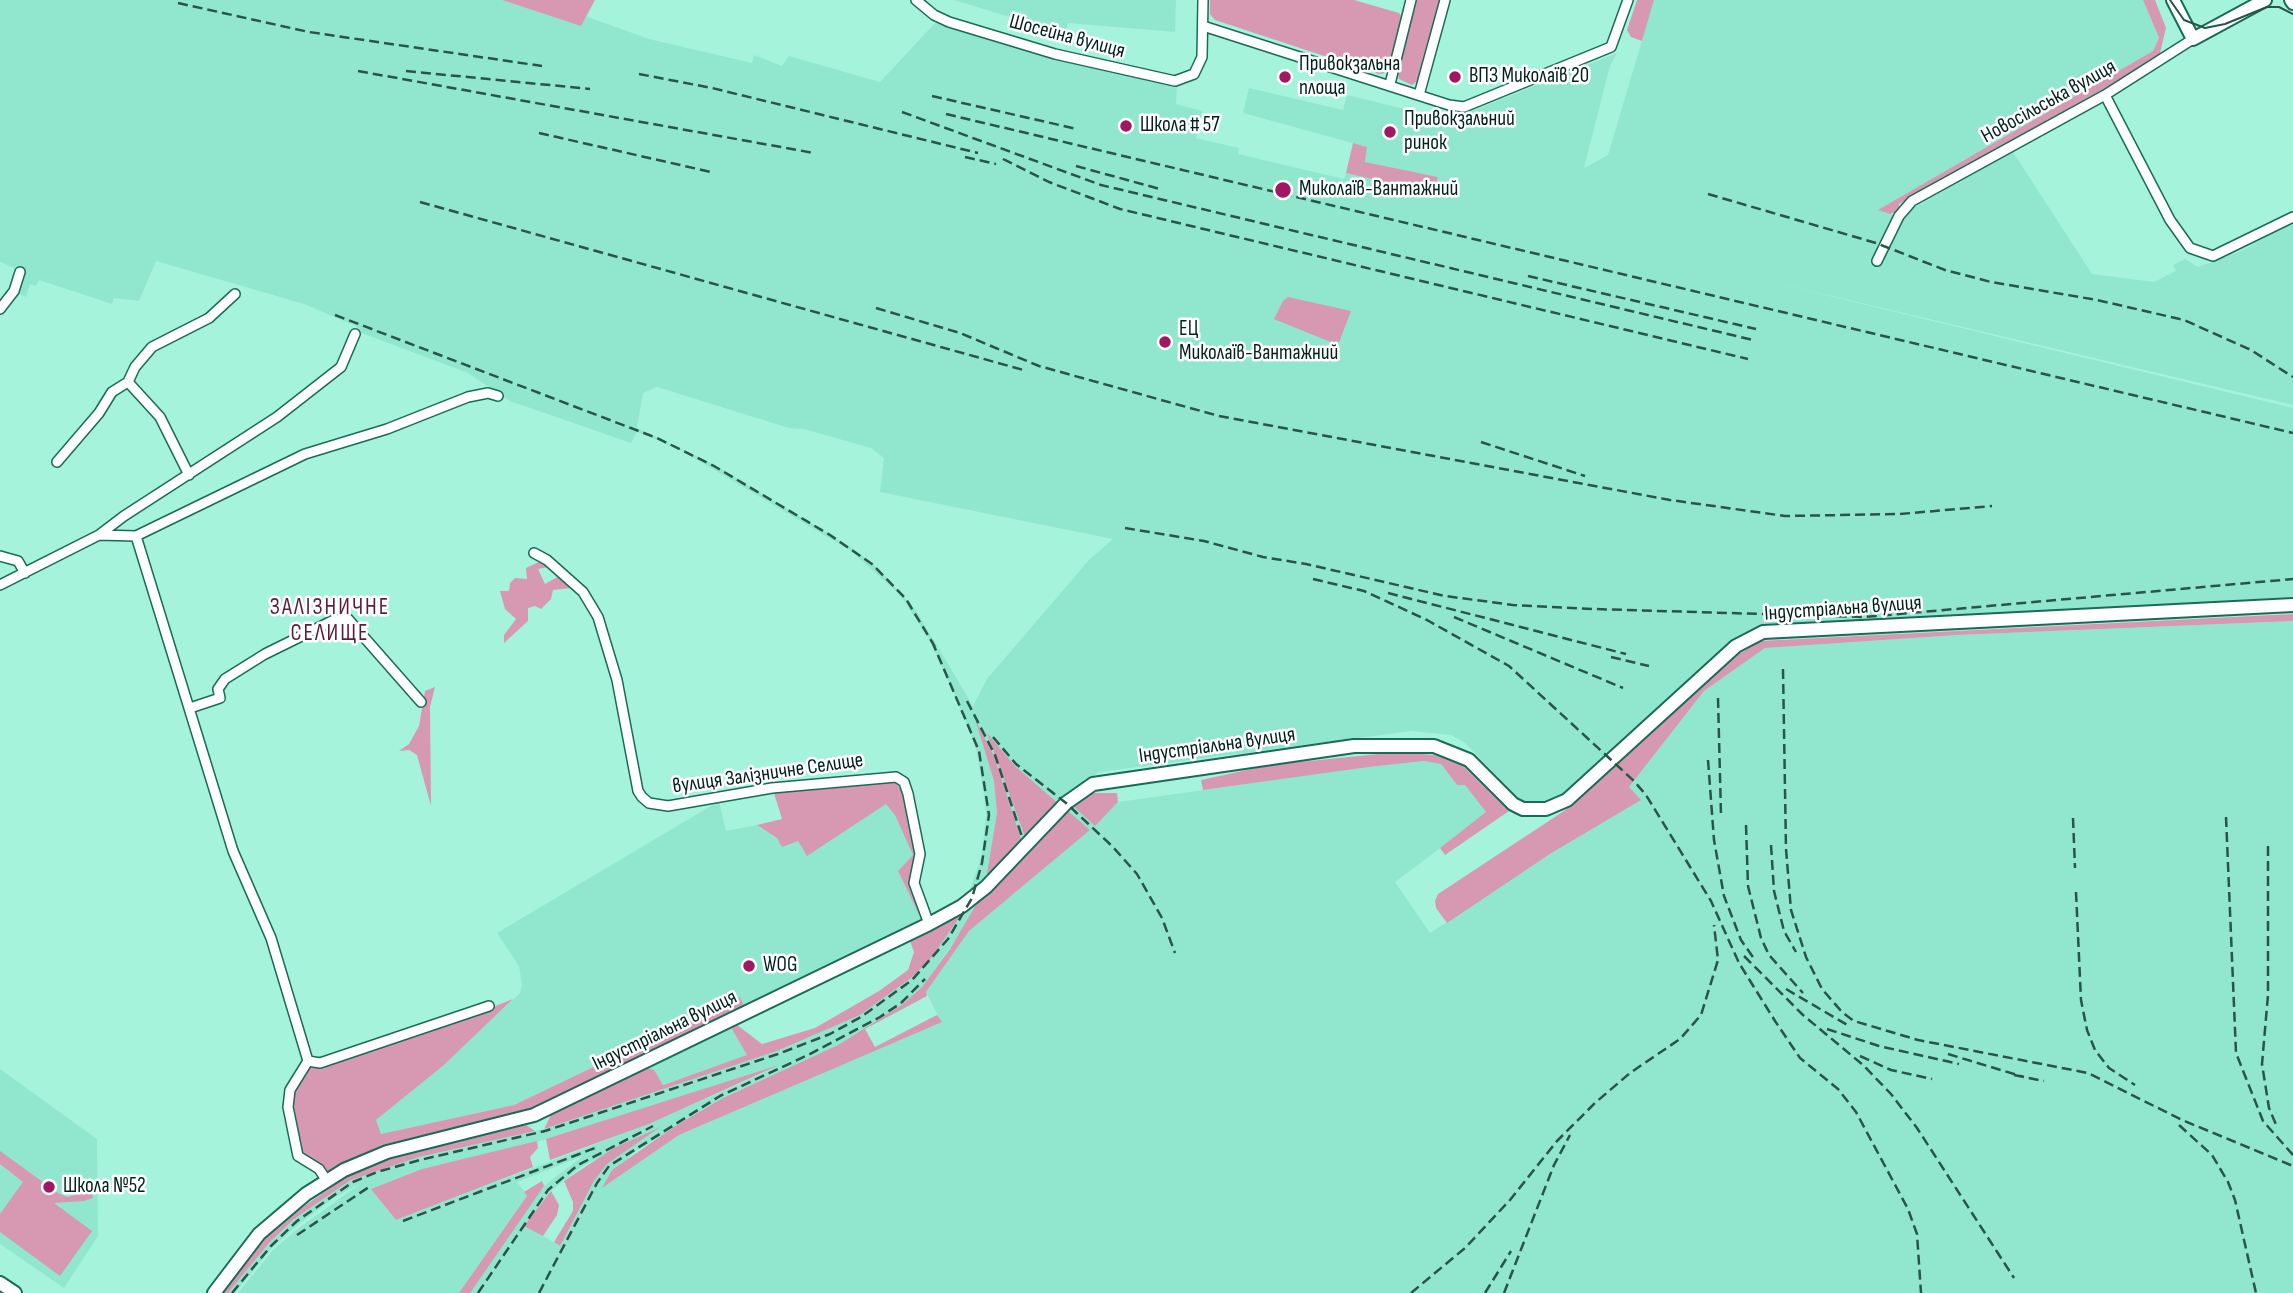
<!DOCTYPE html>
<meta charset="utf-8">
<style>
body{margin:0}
canvas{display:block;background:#a6f3db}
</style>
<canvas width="2293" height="1293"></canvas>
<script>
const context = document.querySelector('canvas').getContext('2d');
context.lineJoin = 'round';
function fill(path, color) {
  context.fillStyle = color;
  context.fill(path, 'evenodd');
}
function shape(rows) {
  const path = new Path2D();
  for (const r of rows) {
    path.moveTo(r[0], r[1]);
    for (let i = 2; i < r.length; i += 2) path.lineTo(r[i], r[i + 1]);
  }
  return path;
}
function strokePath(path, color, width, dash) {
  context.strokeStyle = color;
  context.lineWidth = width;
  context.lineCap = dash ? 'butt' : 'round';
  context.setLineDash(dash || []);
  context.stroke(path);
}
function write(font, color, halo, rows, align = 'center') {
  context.font = font + ' "Sofia Sans Condensed",sans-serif';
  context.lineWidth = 5;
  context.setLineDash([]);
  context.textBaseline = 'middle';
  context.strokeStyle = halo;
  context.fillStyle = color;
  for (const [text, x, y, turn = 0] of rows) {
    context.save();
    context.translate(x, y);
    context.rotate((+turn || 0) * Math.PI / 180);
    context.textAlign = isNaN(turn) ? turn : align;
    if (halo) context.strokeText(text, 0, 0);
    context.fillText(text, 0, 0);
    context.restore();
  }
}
const built = shape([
 [0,0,502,0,581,25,585,16,649,39,752,63,754,55,782,66,789,56,880,82,935,23,1054,59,1170,83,1177,87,1176,104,1202,111,1196,138,1239,148,1238,154,1344,179,1346,173,1418,190,1438,177,1364,162,1367,147,1243,113,1249,88,1343,110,1347,95,1450,120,1617,53,1610,66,1584,168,1608,155,1654,0,2143,0,2159,39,2153,51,1879,210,1904,219,1912,209,2013,152,2092,274,2154,282,2176,271,2173,265,2185,259,2198,267,2241,251,2293,222,2293,405,1755,278,2293,408,2293,597,1790,624,1753,632,1719,656,1563,795,1544,803,1528,803,1517,797,1465,743,1451,735,1412,731,1099,772,1063,797,1095,825,1118,802,1369,767,1424,761,1441,764,1457,785,1465,785,1487,813,1395,882,1430,933,1549,855,1640,800,1629,787,1704,691,1765,648,1957,635,2293,621,2293,1293,238,1293,273,1250,295,1231,361,1183,335,1197,299,1224,272,1248,235,1293,228,1293,269,1243,294,1219,351,1180,419,1157,544,1129,777,1051,860,1015,911,978,929,961,962,914,982,854,986,815,983,788,976,749,958,702,929,639,900,595,851,551,679,449,637,432,631,443,510,401,468,373,359,332,356,326,304,304,156,261,139,301,114,298,112,304,39,280,36,286,30,284,26,297,16,293,22,271,0,262],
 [657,387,789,428,804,429,871,448,884,458,880,492,1113,539,1089,560,987,679,973,706,917,612,878,568,852,548,715,465,637,428,643,393],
 [975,719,994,756,1021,840,1025,837,989,736,1015,766,1090,830,969,931,926,992,941,1022,679,1135,603,1187,633,1153,721,1099,838,1045,903,1004,922,987,971,918,988,876,992,854,997,813,994,781],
 [775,1068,649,1124,396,1220,372,1189,422,1169,548,1139],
 [656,1128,607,1164,594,1181,560,1246,525,1225,551,1191,581,1167],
 [583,1156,544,1186,518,1221,512,1218,528,1196,517,1182],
 [954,0,1176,0,1175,32,1068,23,1065,34],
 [719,801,726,831,757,825,777,838,798,840,803,850,886,804,895,814,913,855,898,871,922,921,744,1006,740,997,514,1105,381,1134,376,1120,444,1065,520,993,522,984,519,966,497,933],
 [733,1027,748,1055,662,1085,647,1068],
 [0,1069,97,1139,98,1236,64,1288,0,1244]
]);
const green = shape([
 [502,0,595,0,581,26],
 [1210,0,1354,0,1399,13,1402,17,1389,67,1385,73,1379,74,1215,20,1210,14],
 [1417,0,1441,0,1419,80,1412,85,1399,79,1398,71],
 [1637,0,1654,0,1642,41,1631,37,1627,30],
 [2143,0,2155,0,2166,28,2160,53,2153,61,1899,204,1900,210,1890,214,1878,210,2153,51,2159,38],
 [1353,143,1367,147,1365,162,1438,177,1431,197,1417,194,1418,190,1346,173],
 [1288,297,1351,311,1338,345,1274,319,1283,301],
 [541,561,546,561,548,567,538,569,545,584,561,575,571,588,553,590,551,599,541,609,535,606,528,608,528,621,504,643,504,635,516,619,505,609,500,591,509,591,510,583,515,578,527,579,526,568],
 [2293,614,2293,621,1957,635,1765,648,1704,691,1629,787,1641,800,1550,854,1447,923,1436,908,1435,901,1438,894,1564,811,1739,654,1760,641],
 [435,687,430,707,431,806,417,755,409,750,399,751,409,744,419,726,425,691],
 [975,719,994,756,1021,839,1025,837,987,733,1015,766,1059,804,986,880,997,813,994,781],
 [1398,752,1434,755,1463,766,1509,811,1445,855,1440,848,1486,812,1465,785,1457,785,1441,764,1424,761,1369,767,1203,790,1201,780,1270,765],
 [894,780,905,795,917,854,910,882,922,921,898,871,913,855,895,815,886,804,807,856,798,841,782,847,777,838,757,825,782,819,773,790,800,791],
 [1092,793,1117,793,1118,802,1095,826,1072,805],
 [1067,810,1090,830,969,931,926,992,927,996,865,1029,875,1047,937,1015,942,1022,679,1135,602,1188,612,1170,674,1127,721,1099,838,1045,903,1004,922,987,950,949,980,898],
 [964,911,929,961,911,978,860,1015,777,1051,544,1129,551,1115,647,1068,654,1070,663,1085,747,1055,732,1029,737,1025,762,1044,815,1028,879,991,908,970,914,952,910,941],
 [740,997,744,1006,533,1108,385,1146,327,1173,321,1164,310,1161,303,1153,293,1107,295,1091,308,1067,321,1065,461,1020,513,999,444,1065,376,1120,381,1134,514,1105],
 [779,1065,649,1124,550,1160,546,1139],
 [526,1125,535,1131,419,1157,351,1180,294,1219,269,1243,228,1293,222,1293,264,1239,291,1215,348,1176,375,1163],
 [660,1127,607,1164,594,1181,560,1246,554,1242,573,1211,573,1202,564,1181,614,1148],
 [537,1141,538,1148,530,1157,533,1167,396,1220,371,1189,422,1169],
 [0,1151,58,1193,67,1197,91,1191,93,1198,84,1201,54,1203,92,1231,60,1276,0,1232,0,1214,23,1182,0,1164],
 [542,1181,544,1186,470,1293,459,1293,527,1196,524,1192],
 [551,1191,559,1205,557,1215,543,1236,524,1226]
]);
const street = shape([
 [916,0,934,15,949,22,1055,54,1175,81,1194,74,1202,57,1203,0],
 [1203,26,1449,105,1464,107,1611,47,1628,0],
 [1390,84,1411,0],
 [1419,95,1445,0],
 [2105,95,2170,220,2190,248,2213,256,2293,217],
 [1877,261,1899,216,1912,201,2105,95,2193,39],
 [0,309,14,291,20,272],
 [128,382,160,417,189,475],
 [57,462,99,413,112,392,128,382,135,367,152,347,209,318,235,294],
 [99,535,136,536,305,454,387,429,468,397,488,393,498,396],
 [136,536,233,851,271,938,308,1061],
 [534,553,547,560,583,592,598,617,617,680,638,791,642,797,649,803,668,806,772,788,896,777,904,782,908,794,920,854,914,883,929,924],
 [0,556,18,561,25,573],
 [0,585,99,535,124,516,277,417,341,367,355,334],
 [190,708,220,698,218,689,225,679,265,654,334,620,348,619,421,702],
 [308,1061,320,1063,489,1006],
 [308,1061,290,1090,288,1107,298,1156,319,1169,327,1181]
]);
const secondary = shape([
 [2173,0,2193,39,2265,0],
 [2291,0,2293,3],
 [0,1283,15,1293],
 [214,1293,259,1234,306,1194,344,1170,387,1152,534,1115,929,924,962,906,986,887,1066,803,1093,784,1354,746,1434,746,1469,760,1513,804,1523,809,1546,809,1567,800,1736,646,1763,632,2293,605]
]);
const tram = shape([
 [2170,0,2184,20,2205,28,2225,24,2267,7,2279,7,2293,14]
]);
const rail = shape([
 [178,3,309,32,542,66],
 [358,71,814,153],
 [406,71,590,89],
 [639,74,712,88,978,153],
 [932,96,1077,129],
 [902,112,1101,185,1753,340],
 [946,114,2293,433],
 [539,133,711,172],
 [965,157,996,164],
 [1003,159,1049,182,1120,209,1748,359],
 [1076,166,1160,189],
 [1708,194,1876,243,1945,270,1991,282,2097,300,2184,320,2251,350,2293,377],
 [420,202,1027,371],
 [1528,276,1756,329],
 [876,308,960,333,1039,366,1219,416,1670,500,1785,516,1900,514,1992,506],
 [335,315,657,438,714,466,830,535,872,564,906,599,935,647],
 [1481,442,1585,476],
 [1125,528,1204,541,1263,557,1306,564,1445,596,1513,605,1593,609,1865,617,2293,579],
 [1313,579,1364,591,1427,620,1509,666,1634,781,1646,795,1711,901,1739,963,1775,1021,1800,1058,1838,1089,1856,1112,1908,1209,1917,1234,1921,1293],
 [1388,593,1626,654],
 [1454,617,1623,688],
 [1611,657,1649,666],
 [1783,669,1786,849,1791,910,1806,957,1822,989,1842,1012,1854,1021,1918,1040,2088,1073,2182,1120,2293,1166],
 [1718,698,1721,815],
 [967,701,995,755,1022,837],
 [993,737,1016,764,1066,803,1113,847,1137,874,1162,918,1175,953],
 [1708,760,1714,840,1724,896,1741,940,1755,960],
 [2226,817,2236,1053,2263,1121,2293,1155],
 [2073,818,2075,868],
 [1746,825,1748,886,1761,938,1769,955,1803,993],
 [1771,845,1774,891,1784,931,1796,952],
 [2268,846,2268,995,2262,1064,2269,1108,2277,1127],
 [2076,892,2081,1000,2087,1030,2095,1050,2109,1068,2135,1085],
 [1744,956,1803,1015,1863,1065,1891,1094,1917,1128,2014,1278],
 [1786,989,1849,1026],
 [1827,1029,1879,1046,1959,1064],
 [1948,1054,2024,1077],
 [1860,1056,1891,1070,1932,1079],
 [2014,1075,2044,1081],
 [2179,1125,2212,1155,2228,1182,2235,1200,2256,1293],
 [403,1221,595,1148],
 [297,1235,372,1185],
 [232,1293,271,1246,297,1221,353,1182,377,1172,420,1160,545,1131,778,1054,830,1034,861,1017,912,980,948,939,972,898,982,863,989,815,979,751,931,639],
 [478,1293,548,1190,578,1165,653,1126],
 [539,1293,597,1183,609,1166,720,1096,808,1055,880,1017,901,1003,925,979],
 [1411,1293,1465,1248,1510,1200,1557,1141,1595,1103,1630,1073,1680,1039,1701,1015,1718,960,1714,925],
 [1485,1293,1511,1251],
 [1504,1293,1554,1165,1570,1135]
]);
const markers = [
 [1285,77,7,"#a01764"],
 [1455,77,7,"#a01764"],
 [1126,126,7,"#a01764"],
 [1390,132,7,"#a01764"],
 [1283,190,9,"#a01764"],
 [1165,342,7,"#a01764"],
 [749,966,7,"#a01764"],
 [49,1187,7,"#a01764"]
];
const streetNames = [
 ["Шосейна вулиця",1067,37,15],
 ["Новосільська вулиця",2049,102,-29],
 ["Індустріальна вулиця",1843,609,-4],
 ["Індустріальна вулиця",1217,746,-8],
 ["вулиця Залізничне Селище",768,774,-8],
 ["Індустріальна вулиця",665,1031,-26]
];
const poiNames = [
 ["Привокзальна",1299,65],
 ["площа",1299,89],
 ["ВПЗ Миколаїв 20",1469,77],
 ["Привокзальний",1404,120],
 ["ринок",1404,144],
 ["Школа # 57",1140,126],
 ["Миколаїв-Вантажний",1299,190],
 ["ЕЦ",1179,330],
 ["Миколаїв-Вантажний",1179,354],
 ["WOG",763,966],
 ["Школа №52",63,1187]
];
const neighbourhoodNames = [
 ["ЗАЛІЗНИЧНЕ",330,608],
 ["СЕЛИЩЕ",330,634]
];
fill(built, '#91e7cd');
fill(green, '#d798b2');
strokePath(street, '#186b57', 12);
strokePath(secondary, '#186b57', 16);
strokePath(street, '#fff', 9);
strokePath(secondary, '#fff', 12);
strokePath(tram, '#295448', 2);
strokePath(rail, '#295448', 2.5, [10, 5]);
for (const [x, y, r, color] of markers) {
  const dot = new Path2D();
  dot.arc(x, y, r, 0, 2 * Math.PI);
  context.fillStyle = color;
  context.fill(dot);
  strokePath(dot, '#fff', 2.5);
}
write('21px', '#012119', '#fff', streetNames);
write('21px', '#012119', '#fff', poiNames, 'left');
context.letterSpacing = '2px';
write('23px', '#5c1c3c', '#fff', neighbourhoodNames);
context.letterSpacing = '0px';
</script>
